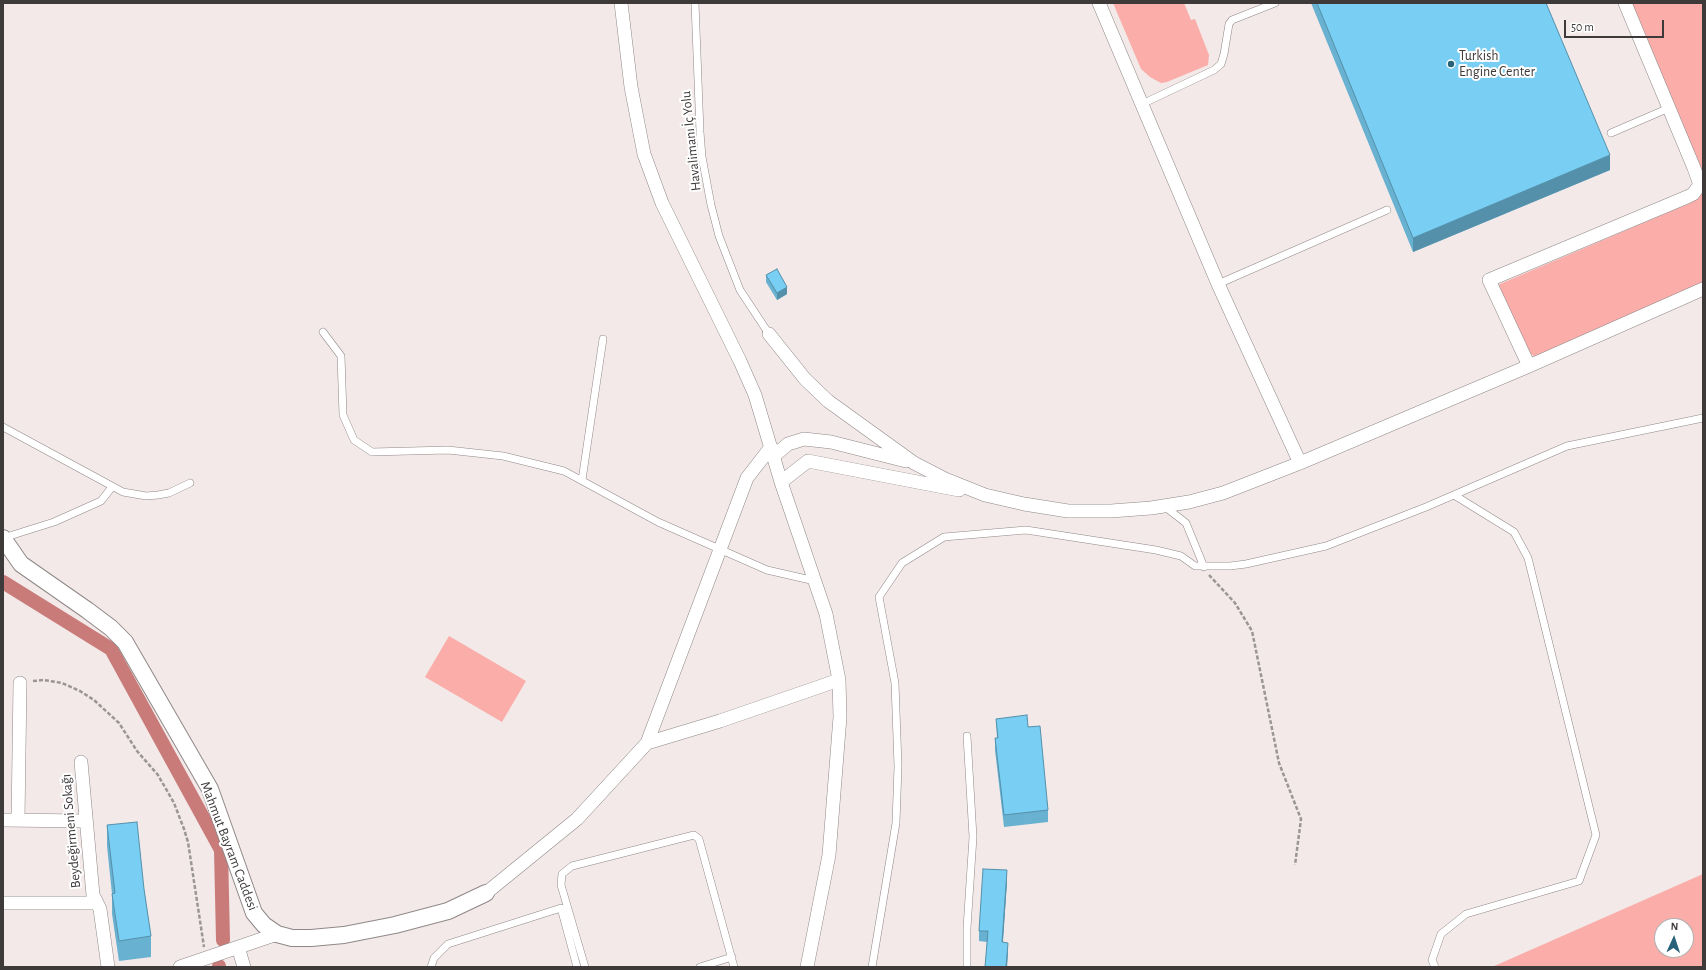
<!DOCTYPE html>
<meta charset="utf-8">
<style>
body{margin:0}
#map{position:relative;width:1706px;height:970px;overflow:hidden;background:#f2e9e8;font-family:"Alegreya Sans",sans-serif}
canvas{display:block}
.frame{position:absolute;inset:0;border:4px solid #3d3a39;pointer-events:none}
.north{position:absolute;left:1654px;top:918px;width:40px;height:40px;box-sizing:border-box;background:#fff;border:1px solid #b1b0b0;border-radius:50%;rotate:3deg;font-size:11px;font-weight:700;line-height:16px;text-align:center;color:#3d3a39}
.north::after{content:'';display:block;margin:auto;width:14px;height:18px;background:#27627a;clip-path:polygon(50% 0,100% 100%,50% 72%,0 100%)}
.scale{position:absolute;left:1564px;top:20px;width:100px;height:18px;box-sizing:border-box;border:2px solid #3d3a39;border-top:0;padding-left:5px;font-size:12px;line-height:14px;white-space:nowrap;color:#3d3a39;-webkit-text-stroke:3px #fff;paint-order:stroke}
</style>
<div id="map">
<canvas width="1706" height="970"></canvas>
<div class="frame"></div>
<div class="north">N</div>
<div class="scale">50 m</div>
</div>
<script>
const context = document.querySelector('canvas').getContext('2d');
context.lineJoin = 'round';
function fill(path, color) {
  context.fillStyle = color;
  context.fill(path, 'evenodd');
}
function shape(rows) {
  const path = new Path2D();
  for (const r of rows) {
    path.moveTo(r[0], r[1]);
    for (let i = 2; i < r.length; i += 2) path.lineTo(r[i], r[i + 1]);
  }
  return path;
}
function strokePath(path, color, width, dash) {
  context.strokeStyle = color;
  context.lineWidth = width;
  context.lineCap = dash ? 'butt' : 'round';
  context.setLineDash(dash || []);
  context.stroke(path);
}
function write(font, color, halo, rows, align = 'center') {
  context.font = font + ' "Alegreya Sans",sans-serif';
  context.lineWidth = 4;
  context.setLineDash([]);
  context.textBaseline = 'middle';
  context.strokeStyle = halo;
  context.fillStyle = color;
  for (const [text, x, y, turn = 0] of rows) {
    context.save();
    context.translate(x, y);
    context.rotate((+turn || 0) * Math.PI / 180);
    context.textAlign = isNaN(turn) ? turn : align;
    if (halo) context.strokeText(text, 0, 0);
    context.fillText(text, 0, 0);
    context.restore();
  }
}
const green = shape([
 [1113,3,1184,3,1191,20,1195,19,1209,55,1208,65,1167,82,1161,83,1150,77,1141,69],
 [1620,3,1703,3,1703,289,1542,361,1529,353,1491,296,1500,284,1690,203,1701,193],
 [449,636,526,681,502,722,425,677],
 [1703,874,1703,967,1492,967],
 [1662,926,1686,926,1686,950,1662,950]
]);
const canal = shape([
 [3,582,111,649,221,850,223,940],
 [219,967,219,966]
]);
const path = shape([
 [1209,575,1235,603,1252,631,1279,763,1301,819,1295,865],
 [33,681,44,680,62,683,80,691,94,700,119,723,137,751,158,775,174,803,184,829,188,842,204,947]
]);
const service = shape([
 [695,3,700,132,702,157,711,205,719,236,740,290,769,334],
 [1142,104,1214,70,1221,64,1224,54,1229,24,1232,20,1275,3],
 [1611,133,1669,108],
 [1218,284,1387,210],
 [323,332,341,356,343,415,354,440,372,452,448,450,503,456,564,471,658,522,767,570,815,581],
 [3,427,123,492,146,496,158,495,169,493,190,483],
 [582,480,603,339],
 [1164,506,1186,523,1204,567],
 [3,538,54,522,101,501,112,487],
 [431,967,434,958,448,944,561,908,577,967],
 [585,967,561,885,562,874,572,866,694,835,699,839,734,967],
 [700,967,732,957],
 [872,967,896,823,898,766,895,683,879,597,902,563,944,537,1026,530,1156,550,1181,556,1195,566,1230,566,1246,564,1326,546,1426,507,1567,446,1703,418],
 [967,967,967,928,973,837,967,736],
 [1435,967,1432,960,1441,934,1466,914,1579,881,1596,835,1528,558,1514,532,1454,495]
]);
const minor = shape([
 [1099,3,1218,284,1300,463],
 [769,334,805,379,828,401,914,463,945,479,985,495,1024,504,1068,511,1111,511,1151,508,1189,502,1223,493,1300,463,1529,366,1703,289],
 [1529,366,1489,280,1687,197,1693,194,1699,186,1699,182,1694,168,1625,3],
 [774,456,788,444,804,439,831,442,906,461],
 [781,482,808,461,959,490],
 [647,743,747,478,771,447],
 [81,762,93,895,100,909,108,967],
 [3,820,86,821],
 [18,820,20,683],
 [486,893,577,819,647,743,720,721,839,680,826,614,781,482,755,395,740,361,662,203,644,154,631,87,621,3],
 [3,903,97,903],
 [238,947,244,967],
 [180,967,277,934],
 [807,967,829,855,840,717,839,680]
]);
const tertiary = shape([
 [3,538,21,564,87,610,111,628,125,642,210,789,254,913,264,925,277,934,292,938,311,938,344,935,395,925,448,911,486,893]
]);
const wall = shape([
 [1311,3,1546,3,1610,170,1413,252],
 [766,275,787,294,777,300,766,282],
 [996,719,1028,727,1048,810,1048,822,1004,827,995,750,995,738,997,738],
 [107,825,144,889,151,936,151,957,119,961,112,914,112,894,107,846],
 [1007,881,1003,942,1008,953,1007,967,985,967,987,942,979,941,979,931]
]);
const shadedWall = shape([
 [1610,155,1610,170,1413,252,1413,238],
 [787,287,787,294,777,300,777,293],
 [1007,870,1007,881,1002,953,1002,942],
 [1008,943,1007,967,1006,967]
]);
const building = shape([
 [1317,3,1546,3,1610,155,1413,238,1317,3],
 [777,269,787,287,777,293,766,275,777,269],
 [1027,715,1028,727,1040,726,1048,810,1004,815,995,738,998,738,996,719,1027,715],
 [137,822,144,889,151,936,119,941,112,894,115,893,107,825,137,822],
 [983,869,1007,870,1002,942,1008,943,1006,967,985,967,988,931,979,931,983,869]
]);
const markers = [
 [1451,64,4,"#27627a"]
];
const poiNames = [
 ["Turkish",1459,56],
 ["Engine Center",1459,72]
];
const streetNames = [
 ["Havalimanı İç Yolu",691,141,-96],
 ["Beydeğirmeni Sokağı",71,831,-95],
 ["Mahmut Bayram Caddesi",229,846,69]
];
fill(green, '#faada9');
strokePath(canal, '#c97b79', 14);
strokePath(service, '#908888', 8);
strokePath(minor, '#908888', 14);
strokePath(tertiary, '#908888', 18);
strokePath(path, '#9b9594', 2.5, [4, 2]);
strokePath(service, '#fff', 7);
strokePath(minor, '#fff', 13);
strokePath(tertiary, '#fff', 16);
fill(wall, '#68b1d1');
fill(shadedWall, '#5590aa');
fill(building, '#79cef3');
strokePath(building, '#5590aa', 1);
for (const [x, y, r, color] of markers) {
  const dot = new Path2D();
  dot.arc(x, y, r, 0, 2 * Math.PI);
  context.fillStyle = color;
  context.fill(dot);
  strokePath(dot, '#fff', 1.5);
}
write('14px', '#3d3a39', '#fff', poiNames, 'left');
write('14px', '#3d3a39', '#fff', streetNames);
</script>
